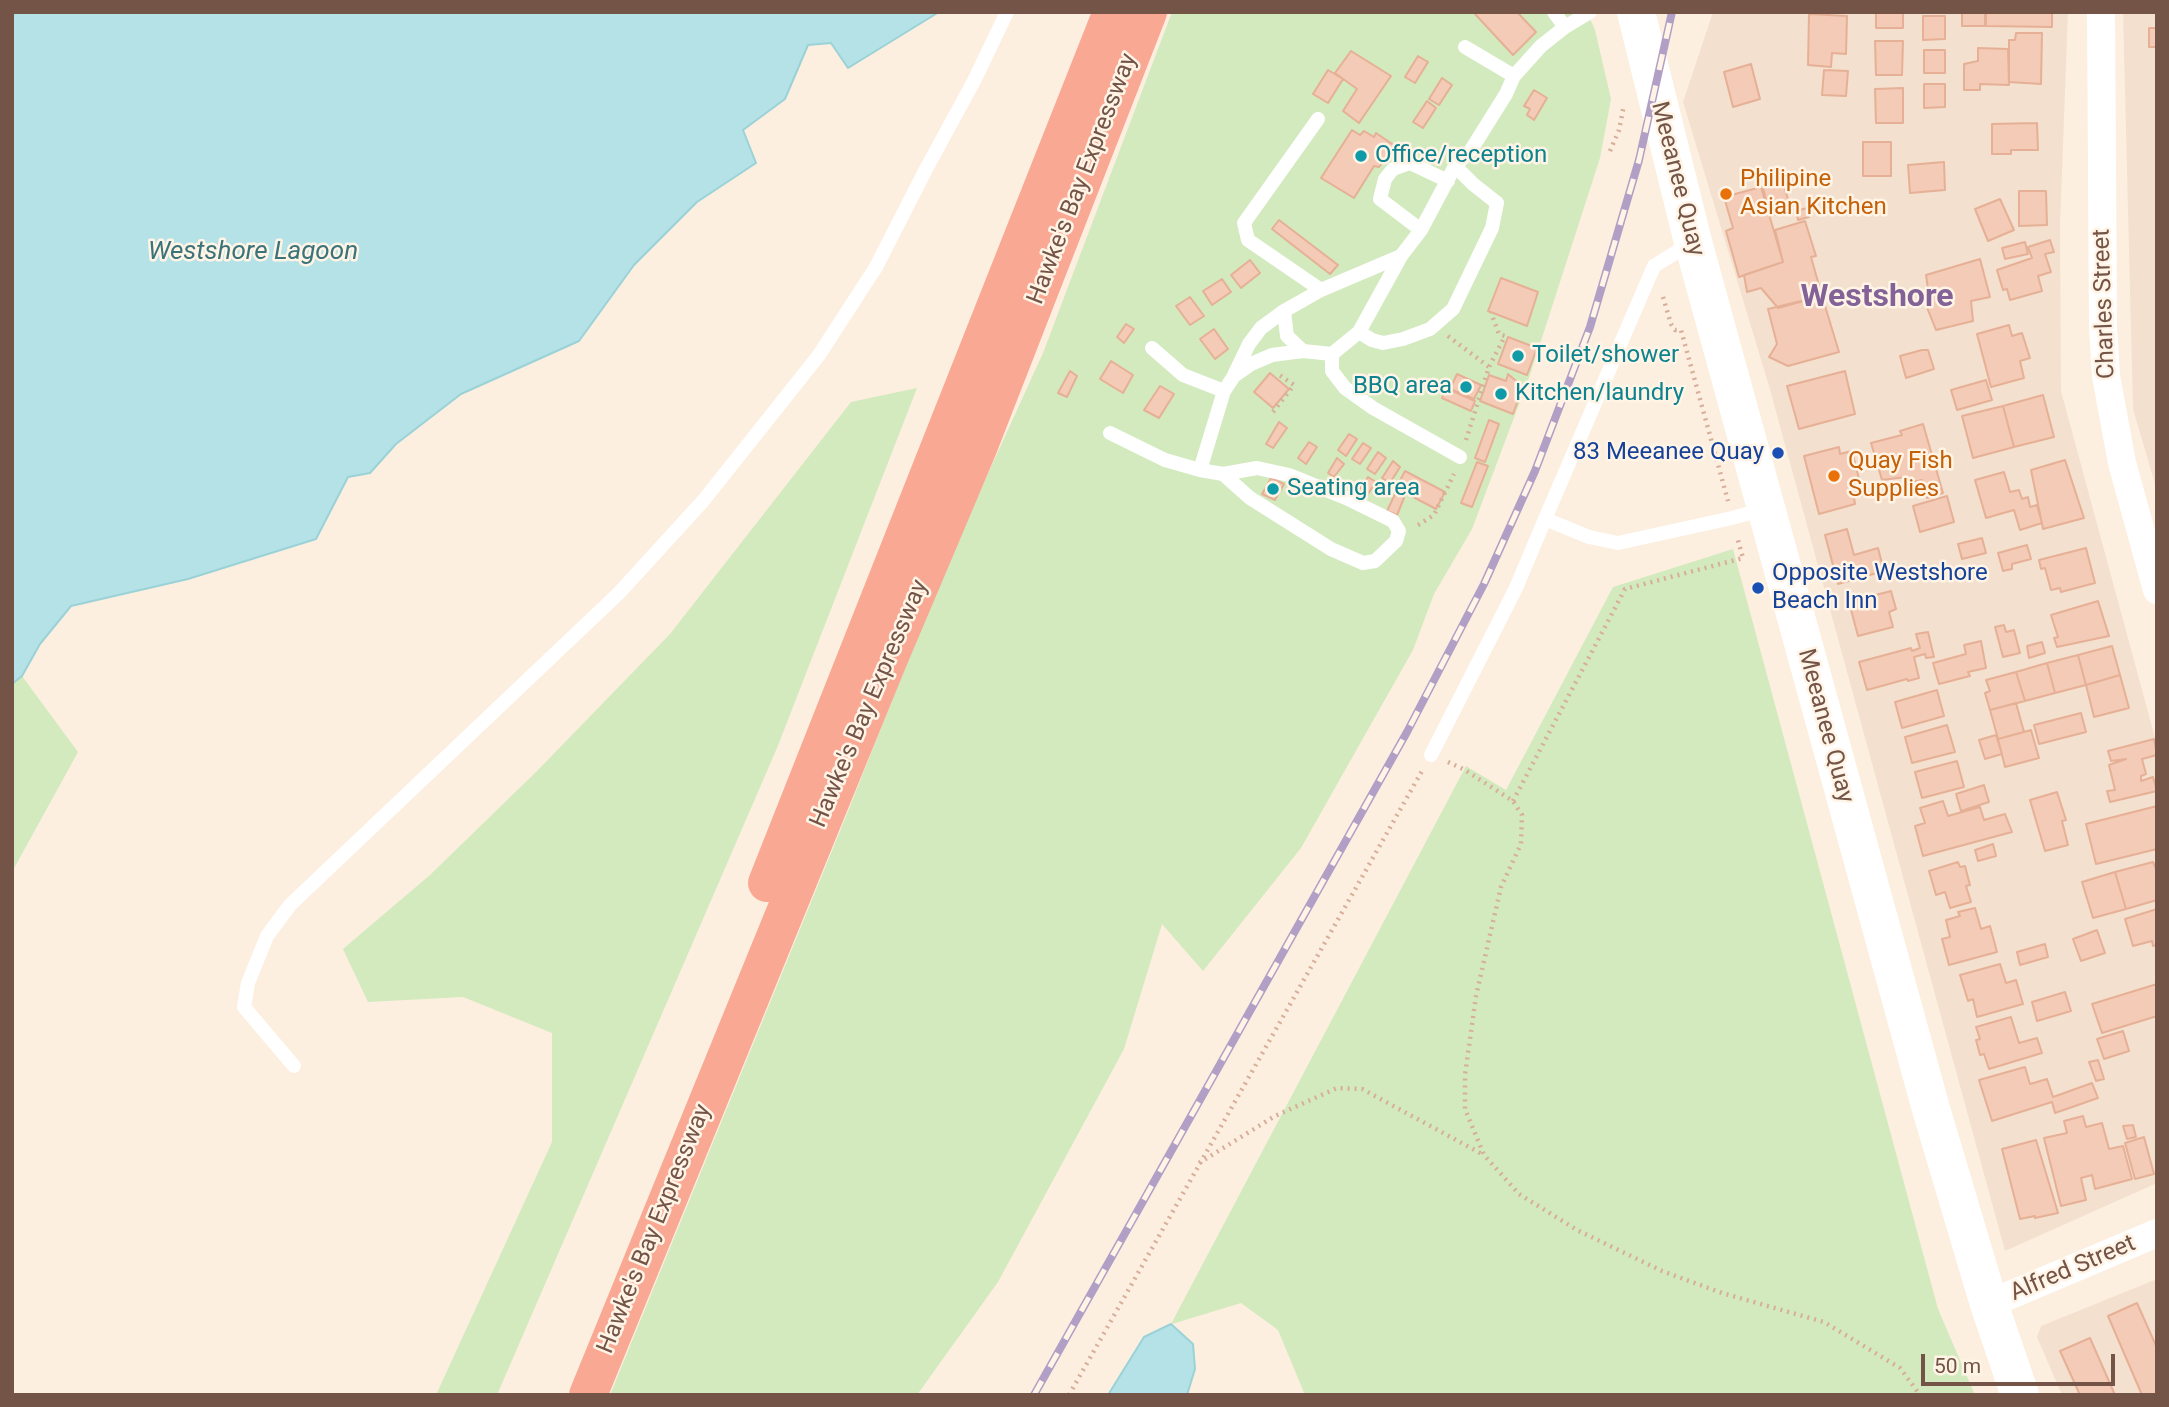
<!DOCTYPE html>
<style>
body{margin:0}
#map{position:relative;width:2169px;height:1407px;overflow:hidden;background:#fdefdf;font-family:Roboto,sans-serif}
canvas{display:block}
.frame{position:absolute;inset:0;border:14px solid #735446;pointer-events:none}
.scale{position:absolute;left:1921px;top:1354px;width:194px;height:32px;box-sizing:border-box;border:4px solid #735446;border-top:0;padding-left:9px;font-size:21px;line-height:24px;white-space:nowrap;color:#735446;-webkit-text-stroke:5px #fff4e6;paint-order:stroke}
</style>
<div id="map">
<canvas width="2169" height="1407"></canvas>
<div class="frame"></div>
<div class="scale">50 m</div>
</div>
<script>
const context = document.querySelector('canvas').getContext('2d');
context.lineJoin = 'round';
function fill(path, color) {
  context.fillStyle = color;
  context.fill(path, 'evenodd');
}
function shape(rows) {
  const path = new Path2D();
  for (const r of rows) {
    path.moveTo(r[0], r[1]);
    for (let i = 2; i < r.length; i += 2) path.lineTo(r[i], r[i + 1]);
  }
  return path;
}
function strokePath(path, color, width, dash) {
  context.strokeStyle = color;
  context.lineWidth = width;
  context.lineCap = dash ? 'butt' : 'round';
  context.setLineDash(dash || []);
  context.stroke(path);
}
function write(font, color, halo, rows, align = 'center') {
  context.font = font + ' Roboto,sans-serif';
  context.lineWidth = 5;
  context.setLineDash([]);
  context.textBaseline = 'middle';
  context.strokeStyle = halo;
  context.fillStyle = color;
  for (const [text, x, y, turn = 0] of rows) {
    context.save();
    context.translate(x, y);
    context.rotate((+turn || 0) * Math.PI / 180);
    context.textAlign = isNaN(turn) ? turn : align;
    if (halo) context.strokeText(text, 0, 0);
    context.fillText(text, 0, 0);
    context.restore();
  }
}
const residential = shape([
 [1713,12,2068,12,2060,226,2061,391,2157,745,2157,1183,2005,1251,1769,386,1683,102],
 [2123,12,2157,12,2157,491,2133,409],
 [2157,1279,2157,1395,2062,1395,2037,1337,2041,1326]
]);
const green = shape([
 [1172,12,1587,12,1595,30,1611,99,1600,158,1529,378,1472,529,1434,594,1413,650,1301,848,1203,971,1162,924,1124,1049,998,1282,917,1395,610,1395,847,814,939,581,1043,353],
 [917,388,777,748,497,1395,436,1395,552,1142,552,1033,463,997,368,1002,343,949,430,875,537,771,670,634,851,402],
 [1733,549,1938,1309,1975,1395,1305,1395,1278,1330,1241,1303,1172,1324,1193,1344,1195,1369,1187,1395,1108,1395,1144,1337,1171,1324,1466,766,1506,790,1613,587],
 [22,676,78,752,12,872,12,684]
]);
const water = shape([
 [12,12,939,12,848,68,831,43,808,45,785,99,743,130,756,163,697,202,634,265,579,341,461,394,396,444,370,473,348,477,316,539,188,579,71,606,40,644,22,676,12,684,12,12],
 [1171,1324,1193,1344,1195,1369,1187,1395,1108,1395,1144,1337,1171,1324]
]);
const building = shape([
 [1476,12,1517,12,1536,32,1513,55,1475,14,1476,12],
 [1876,12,1903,12,1903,28,1876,28,1876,12],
 [1962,12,1985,12,1985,26,1962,26,1962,12],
 [1986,12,2052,12,2052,27,1986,26,1986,12],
 [1809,14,1847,16,1846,54,1832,53,1831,67,1808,65,1809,14],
 [1923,16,1945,16,1945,39,1923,40,1923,16],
 [2149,28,2157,28,2157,47,2149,47,2149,28],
 [2016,33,2042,33,2041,84,2009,82,2009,40,2015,40,2016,33],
 [1875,41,1903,41,1902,75,1876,75,1875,41],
 [1978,48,2008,49,2009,85,1980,84,1980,90,1964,90,1964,64,1978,61,1978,48],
 [1924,50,1945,50,1945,73,1924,73,1924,50],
 [1351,51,1391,76,1359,123,1343,111,1357,89,1335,73,1351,51],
 [1418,56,1428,62,1415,83,1405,77,1418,56],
 [1751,64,1760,99,1733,107,1724,72,1751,64],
 [1328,70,1343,79,1328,103,1313,94,1328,70],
 [1824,70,1848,71,1846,96,1822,95,1824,70],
 [1442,78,1452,85,1439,105,1429,99,1442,78],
 [1924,84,1945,84,1945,107,1924,108,1924,84],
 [1903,88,1903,123,1876,123,1875,89,1903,88],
 [1534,90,1547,98,1534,120,1527,115,1530,109,1524,106,1534,90],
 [1427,101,1436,108,1423,128,1413,122,1427,101],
 [2037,123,2038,150,2011,150,2011,154,1992,154,1992,124,2037,123],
 [1352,130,1360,135,1364,131,1374,137,1376,133,1395,146,1379,167,1374,166,1354,198,1321,178,1352,130],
 [1863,142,1891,142,1891,176,1863,176,1863,142],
 [1944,162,1945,190,1910,193,1908,165,1944,162],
 [1783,183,1791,209,1770,216,1763,188,1783,183],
 [1761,187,1783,262,1739,277,1726,231,1733,228,1724,197,1761,187],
 [2019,191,2046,191,2047,225,2019,226,2019,191],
 [2000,199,2014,230,1988,241,1975,209,2000,199],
 [1807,208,1809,217,1798,220,1796,211,1807,208],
 [1279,220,1338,265,1330,274,1272,229,1279,220],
 [1805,221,1816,256,1811,257,1822,296,1778,308,1761,288,1747,292,1744,275,1783,262,1775,230,1805,221],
 [2050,240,2054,252,2045,254,2051,272,2038,276,2042,291,2010,300,2007,289,2003,290,1997,270,2032,258,2028,247,2050,240],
 [2025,242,2028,254,2005,259,2002,248,2025,242],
 [1980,259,1990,297,1971,301,1973,321,1936,330,1926,305,1930,303,1926,275,1980,259],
 [1250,260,1260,273,1241,288,1231,275,1250,260],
 [1501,278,1538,292,1527,326,1488,311,1501,278],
 [1222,279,1231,292,1212,305,1203,291,1222,279],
 [1822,296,1839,352,1788,366,1769,357,1777,344,1768,309,1822,296],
 [1190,297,1204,316,1190,325,1176,306,1190,297],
 [1126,324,1134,329,1124,343,1117,337,1126,324],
 [2009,325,2012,336,2022,333,2030,358,2020,361,2024,378,1991,387,1977,334,2009,325],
 [1214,329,1228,349,1215,359,1200,339,1214,329],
 [1508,337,1537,348,1527,375,1498,364,1508,337],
 [1922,350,1928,350,1934,369,1906,378,1900,356,1922,350],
 [1111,361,1133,375,1123,393,1100,379,1111,361],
 [1070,371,1077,376,1067,397,1058,393,1070,371],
 [1845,371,1855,414,1799,429,1787,386,1845,371],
 [1270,373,1289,389,1273,408,1254,392,1270,373],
 [1457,374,1481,385,1474,399,1450,389,1457,374],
 [1508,374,1523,387,1513,414,1480,401,1489,375,1506,381,1508,374],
 [1986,380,1992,400,1957,410,1951,390,1986,380],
 [1160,386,1174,394,1159,418,1144,410,1160,386],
 [1446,388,1475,401,1471,411,1442,398,1446,388],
 [2043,395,2054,437,2014,447,2003,406,2043,395],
 [2003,406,2014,447,1973,458,1962,416,2003,406],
 [1489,420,1499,424,1485,462,1475,458,1489,420],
 [1279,422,1287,428,1273,448,1266,444,1279,422],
 [1923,424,1943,493,1927,498,1922,480,1908,483,1906,477,1882,480,1871,443,1902,435,1900,431,1923,424],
 [1349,434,1357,439,1346,456,1338,450,1349,434],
 [1309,442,1317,447,1306,464,1298,458,1309,442],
 [1363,443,1371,448,1360,464,1352,459,1363,443],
 [1839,447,1840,454,1852,451,1863,495,1854,498,1855,504,1819,514,1804,456,1839,447],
 [1378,452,1386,458,1375,474,1367,469,1378,452],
 [1337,458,1344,464,1334,477,1328,473,1337,458],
 [2065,460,2084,518,2043,529,2031,470,2065,460],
 [1393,461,1400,467,1390,483,1382,478,1393,461],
 [1477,462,1488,466,1472,507,1461,503,1477,462],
 [1405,471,1445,492,1436,509,1396,488,1405,471],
 [2004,472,2010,492,2019,490,2022,499,2028,497,2030,507,2037,505,2042,523,2020,530,2014,510,1986,518,1975,480,2004,472],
 [1368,477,1376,482,1366,497,1358,491,1368,477],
 [1271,478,1284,484,1275,500,1262,494,1271,478],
 [1395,494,1404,498,1397,515,1387,511,1395,494],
 [1947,496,1954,522,1920,532,1913,506,1947,496],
 [1847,529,1854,555,1878,548,1884,571,1838,584,1825,535,1847,529],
 [1982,538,1986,553,1962,559,1958,544,1982,538],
 [2027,545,2031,559,2012,564,2012,569,2003,571,1998,553,2027,545],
 [2086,548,2095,583,2061,592,2060,588,2051,590,2045,568,2041,569,2039,560,2086,548],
 [1891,591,1896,609,1889,612,1893,627,1858,636,1849,602,1891,591],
 [2098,601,2109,636,2057,647,2054,638,2058,637,2051,615,2098,601],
 [2004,625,2006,632,2014,630,2020,653,2003,657,1995,627,2004,625],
 [1928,632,1934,657,1926,658,1925,654,1914,657,1919,678,1908,681,1907,679,1867,690,1859,662,1911,648,1912,651,1920,648,1916,634,1928,632],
 [1981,641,1986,668,1968,672,1970,676,1939,684,1933,663,1966,654,1964,645,1981,641],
 [2042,642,2045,653,2029,658,2027,646,2042,642],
 [2112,646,2120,675,2086,685,2078,655,2112,646],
 [2078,655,2086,685,2055,693,2047,663,2078,655],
 [2047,663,2055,693,2025,701,2016,672,2047,663],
 [2016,672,2025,701,1990,710,1985,693,1990,691,1986,680,2016,672],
 [2120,675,2129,708,2094,717,2086,685,2120,675],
 [1937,690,1944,716,1902,728,1895,702,1937,690],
 [2016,703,2024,732,1998,739,1990,710,2016,703],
 [2081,713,2086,732,2039,744,2034,725,2081,713],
 [1947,725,1955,752,1912,763,1905,737,1947,725],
 [2031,730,2039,758,2005,767,1998,739,2031,730],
 [1996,735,2002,754,1985,759,1979,740,1996,735],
 [2154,739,2157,755,2142,759,2146,774,2141,776,2141,781,2153,777,2157,791,2110,802,2107,791,2115,790,2109,765,2126,759,2111,761,2108,751,2154,739],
 [1957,761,1964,787,1922,798,1915,772,1957,761],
 [1984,785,1989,802,1961,811,1956,794,1984,785],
 [2057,792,2066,820,2062,821,2068,845,2045,851,2030,800,2057,792],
 [1943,801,1948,816,1980,807,1984,820,2005,814,2012,832,1923,856,1915,826,1925,823,1920,808,1943,801],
 [2157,806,2157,849,2096,864,2086,824,2157,806],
 [1993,844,1996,856,1978,861,1975,850,1993,844],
 [1958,862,1960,867,1965,866,1970,885,1966,886,1971,902,1950,908,1945,892,1936,895,1929,871,1958,862],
 [2153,862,2157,871,2157,900,2126,909,2115,872,2153,862],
 [2115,872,2126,909,2093,918,2082,882,2115,872],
 [1975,908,1981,929,1990,926,1997,952,1949,965,1942,939,1950,937,1946,920,1960,916,1958,912,1975,908],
 [2157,909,2157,945,2153,946,2152,941,2133,946,2125,919,2157,909],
 [2097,930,2105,953,2081,961,2073,939,2097,930],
 [2045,944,2048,957,2020,965,2017,952,2045,944],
 [2000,964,2006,983,2016,980,2023,1004,1977,1017,1973,999,1968,1001,1960,975,2000,964],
 [2157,984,2157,1016,2102,1033,2092,1004,2157,984],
 [2065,992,2071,1011,2037,1021,2032,1002,2065,992],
 [2011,1017,2019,1043,2037,1038,2042,1053,1989,1069,1984,1054,1980,1055,1976,1040,1980,1039,1976,1027,2011,1017],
 [2123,1031,2129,1051,2104,1059,2097,1039,2123,1031],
 [2098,1060,2104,1079,2096,1081,2089,1062,2098,1060],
 [2025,1067,2030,1084,2047,1079,2053,1097,2092,1083,2098,1098,2055,1113,2052,1102,1992,1121,1979,1080,2025,1067],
 [2083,1116,2086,1127,2102,1123,2109,1149,2123,1146,2132,1179,2095,1189,2092,1175,2081,1178,2086,1200,2061,1206,2044,1138,2067,1133,2064,1121,2083,1116],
 [2133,1125,2136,1137,2127,1139,2123,1126,2133,1125],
 [2144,1137,2154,1174,2135,1179,2125,1143,2144,1137],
 [2036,1140,2058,1213,2035,1218,2035,1216,2020,1219,2002,1149,2036,1140],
 [2137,1303,2157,1348,2157,1395,2142,1395,2108,1316,2137,1303],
 [2090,1338,2115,1395,2080,1395,2060,1351,2090,1338]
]);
const path = shape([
 [1610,151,1619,130,1624,105],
 [1663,297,1671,324,1675,330,1681,330,1728,501],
 [1448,336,1489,367],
 [1273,412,1294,385,1278,374],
 [1466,440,1489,367,1505,336,1499,334,1491,313],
 [1418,525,1434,515,1454,474],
 [1448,762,1465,770,1513,801,1522,815,1521,844,1501,887,1476,996,1465,1075,1465,1109,1484,1155,1519,1194,1577,1230,1662,1271,1722,1293,1824,1322,1900,1368,1920,1395],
 [1513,801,1625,589,1743,558,1737,537],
 [1199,1163,1275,1116,1337,1088,1362,1089,1482,1154],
 [1069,1395,1422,771]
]);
const lane = shape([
 [1554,12,1565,27],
 [1465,47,1514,76],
 [1318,119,1244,223,1248,240,1321,290],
 [1421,230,1380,199,1385,179,1393,169,1410,163,1448,181],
 [1691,243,1654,266,1545,519,1589,537,1618,543,1732,518,1764,509],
 [1284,311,1287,336,1303,351],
 [1359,332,1372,340,1383,343,1403,339,1430,329,1453,309,1492,228,1497,203,1473,184,1455,166],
 [1152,348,1183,375,1224,391],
 [1332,354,1332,371,1345,388,1373,408,1460,457],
 [1234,375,1249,344,1261,328,1284,311,1321,290,1401,256],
 [1110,433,1165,460,1200,470,1223,474,1257,468,1289,475,1346,498,1393,521,1399,531,1396,541,1375,561,1363,563,1331,549,1250,498,1223,474],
 [1200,470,1224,391,1234,376,1251,364,1272,355,1303,351,1332,354,1359,332,1401,256,1421,230,1455,166,1471,150,1506,94,1514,76,1541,46,1565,27,1590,12],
 [1431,755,1516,588,1545,519],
 [294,1066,244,1007,248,983,267,936,290,905,619,593,703,501,738,457,819,355,876,267,925,171,975,79,1007,12]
]);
const street = shape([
 [2101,12,2103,327,2106,376,2122,463,2157,590],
 [1989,1304,2157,1233]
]);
const secondary = shape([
 [1636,12,1693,242,1931,1109,1989,1304,2020,1395]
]);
const highway = shape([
 [767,883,1112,12],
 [588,1395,887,663,978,448,1148,12]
]);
const rail = shape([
 [1034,1395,1407,732,1484,584,1535,471,1590,327,1639,160,1672,12]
]);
const markers = [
 [1361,156,7,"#0f9aa8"],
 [1726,194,7,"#e8710a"],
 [1518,356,7,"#0f9aa8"],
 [1466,387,7,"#0f9aa8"],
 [1501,394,7,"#0f9aa8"],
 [1778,453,7,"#1a4fb4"],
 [1834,476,7,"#e8710a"],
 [1273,489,7,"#0f9aa8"],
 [1758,588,7,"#1a4fb4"]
];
const cultureNames = [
 ["Office/reception",1375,156],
 ["Toilet/shower",1532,356],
 ["BBQ area",1452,387,"right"],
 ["Kitchen/laundry",1515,394],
 ["Seating area",1287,489]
];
const streetNames = [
 ["Hawke's Bay Expressway",1083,179,-69],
 ["Meeanee Quay",1677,179,76],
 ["Charles Street",2105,304,-92],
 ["Hawke's Bay Expressway",870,704,-67],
 ["Meeanee Quay",1825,726,75],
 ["Hawke's Bay Expressway",655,1229,-68],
 ["Alfred Street",2073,1269,-23]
];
const foodNames = [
 ["Philipine",1740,180],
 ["Asian Kitchen",1740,208],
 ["Quay Fish",1848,462],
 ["Supplies",1848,490]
];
const transitNames = [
 ["83 Meeanee Quay",1764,453],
 ["Opposite Westshore",1772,574,"left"],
 ["Beach Inn",1772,602,"left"]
];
const waterNames = [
 ["Westshore Lagoon",253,252]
];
const districtNames = [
 ["Westshore",1877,298]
];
fill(residential, '#f4e0ce');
fill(green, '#d2eabe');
fill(water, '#b4e2e6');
strokePath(water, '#9ad2d8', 2);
fill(building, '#f3cbb6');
strokePath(building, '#e6b096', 2);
strokePath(path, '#d7ae9a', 4.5, [2, 5]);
strokePath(lane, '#fff', 14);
strokePath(street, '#fff', 28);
strokePath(secondary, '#fff', 38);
strokePath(highway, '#f9a894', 38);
strokePath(rail, '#b19fc5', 8);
strokePath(rail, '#fff4e6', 5, [16]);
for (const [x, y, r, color] of markers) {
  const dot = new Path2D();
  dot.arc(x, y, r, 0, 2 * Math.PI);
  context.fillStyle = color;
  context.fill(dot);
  strokePath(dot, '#fff4e6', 2.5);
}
write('24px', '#0d838f', '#fff4e6', cultureNames, 'left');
write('24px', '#735446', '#fff4e6', streetNames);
write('24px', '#c56008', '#fff4e6', foodNames, 'left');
write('24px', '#164399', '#fff4e6', transitNames, 'right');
write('italic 26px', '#3a737a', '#fff4e6', waterNames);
write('bold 32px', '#826297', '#fff4e6', districtNames);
</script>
